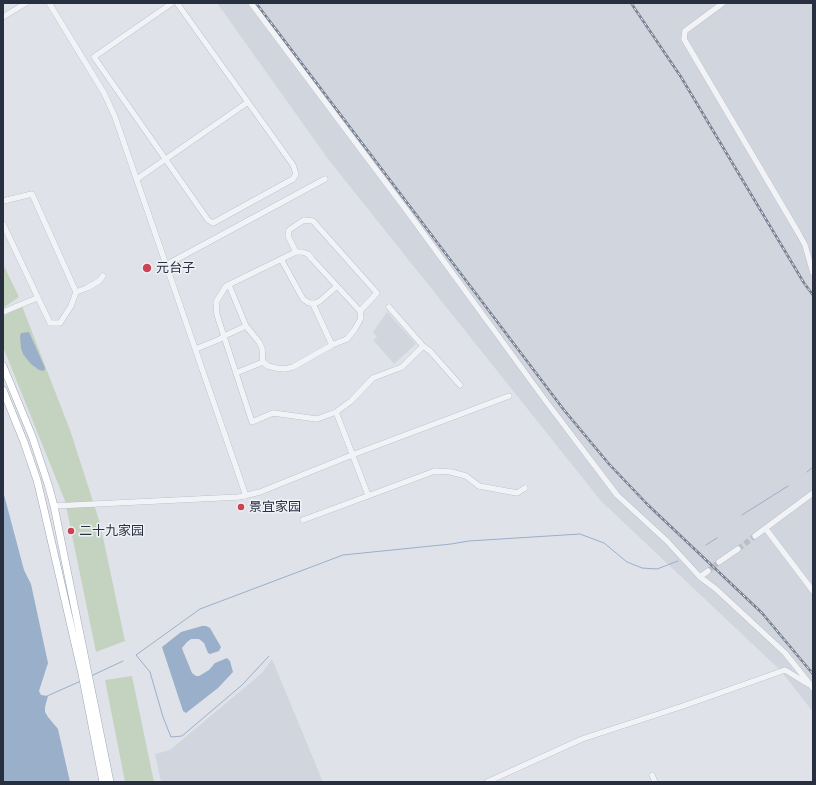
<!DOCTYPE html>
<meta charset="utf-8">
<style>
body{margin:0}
#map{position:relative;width:816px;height:785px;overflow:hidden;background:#dfe3e9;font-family:"Open Sans",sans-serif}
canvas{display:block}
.frame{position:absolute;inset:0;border:4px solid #283040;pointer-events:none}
</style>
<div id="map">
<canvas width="816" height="785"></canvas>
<div class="frame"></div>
</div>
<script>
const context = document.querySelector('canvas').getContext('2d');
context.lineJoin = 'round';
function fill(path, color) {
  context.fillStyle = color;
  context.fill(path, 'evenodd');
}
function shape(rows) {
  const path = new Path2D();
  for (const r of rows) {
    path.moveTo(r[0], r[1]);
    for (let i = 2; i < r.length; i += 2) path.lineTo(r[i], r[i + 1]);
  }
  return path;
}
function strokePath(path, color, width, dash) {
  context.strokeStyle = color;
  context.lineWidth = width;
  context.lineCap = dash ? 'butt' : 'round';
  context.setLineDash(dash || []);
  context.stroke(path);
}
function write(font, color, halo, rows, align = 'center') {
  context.font = font + ' "Open Sans","Noto Sans SC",sans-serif';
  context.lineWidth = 3;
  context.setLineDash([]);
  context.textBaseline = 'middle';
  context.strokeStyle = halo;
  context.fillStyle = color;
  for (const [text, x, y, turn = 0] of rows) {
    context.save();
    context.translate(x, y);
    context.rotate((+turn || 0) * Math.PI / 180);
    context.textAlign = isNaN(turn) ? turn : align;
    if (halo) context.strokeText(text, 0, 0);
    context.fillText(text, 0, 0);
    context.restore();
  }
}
const built = shape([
 [217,3,813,3,813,712,781,671,601,501,328,159],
 [387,312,416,344,394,364,373,340,377,337,373,332],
 [272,659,323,782,161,782,155,754,170,750,262,673]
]);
const green = shape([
 [3,264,19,297,3,308],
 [22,306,70,430,100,523,125,641,96,652,65,501,3,347,3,316],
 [132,676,154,782,125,782,105,680]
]);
const water = shape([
 [29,332,45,368,44,371,39,370,31,364,23,354,21,348,20,336,21,333],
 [3,491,24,570,31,584,48,663,39,691,41,695,48,696,45,707,45,712,48,717,58,729,70,782,3,782],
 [202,626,206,626,210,628,221,647,219,651,210,654,208,653,204,643,199,639,191,639,187,642,182,648,183,651,192,673,196,676,199,676,209,670,215,663,227,658,230,661,233,672,218,688,186,713,183,711,162,647,181,632]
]);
const stream = shape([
 [807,472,813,467],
 [742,515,788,486],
 [706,545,717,538],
 [269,656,242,685,182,736,171,737,163,717,150,672,136,655,200,609,343,555,451,544,469,541,580,534,604,543,627,562,642,568,657,569,678,561],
 [91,676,123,661],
 [47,696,81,681]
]);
const minorTunnel = shape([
 [738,549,755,536],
 [708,571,719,562]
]);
const minor = shape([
 [49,3,104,93,115,117,246,496],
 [172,3,94,57,208,220,213,223,293,179,296,174,293,165,177,3],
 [251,3,407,211,545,400,617,495,667,541,700,577,716,589,785,653,813,688],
 [723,3,685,31,684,39,799,234,805,245,813,273],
 [3,17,26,3],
 [137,179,248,102],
 [3,201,32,194,76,292,71,306,60,323,50,323,3,224],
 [296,252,288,236,289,230,304,220,313,221,377,293,360,311],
 [281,259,303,299,309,303,316,303,320,301,337,286],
 [166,265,325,179],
 [229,285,246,326,259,342,262,348,263,362],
 [76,292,87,288,99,281,103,276],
 [313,304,332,345],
 [389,307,423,346,430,351,460,385],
 [3,312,37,298],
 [196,349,220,339,224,336,246,326],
 [263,362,268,366,276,368,285,369,293,367,332,345,347,339,355,329,361,318,360,311,312,259,308,254,302,252,296,252,226,286,216,302,217,315,252,422,273,413,317,419,336,412,351,401,373,378,402,367,423,346],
 [236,373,263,362],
 [336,412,368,495],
 [54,506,239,497,260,492,352,455,509,396],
 [303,520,435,471,451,472,466,476,479,486,517,493,525,488],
 [766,529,813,591],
 [755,536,813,493],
 [719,562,738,549],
 [700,577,708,571],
 [652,775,655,782],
 [487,782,582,739,683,706,785,670,808,684]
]);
const major = shape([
 [3,366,32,436,48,484,54,506,110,782],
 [3,390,24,442,37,480,43,505,82,674,103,782]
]);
const rail = shape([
 [256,3,564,410,609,464,648,505,762,613,813,674],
 [631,3,681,77,804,283,813,295]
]);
const markers = [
 [147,268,5,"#cf4251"],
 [241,507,4,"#cf4251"],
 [71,531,4,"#cf4251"]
];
const poiNames = [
 ["元台子",156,268],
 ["景宜家园",249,507],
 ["二十九家园",79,531]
];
fill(built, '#d1d5de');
fill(green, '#c4d3c0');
fill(water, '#9aafc9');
strokePath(stream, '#9aafc9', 1);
strokePath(minorTunnel, '#babfc7', 5.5, [5.5, 3]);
strokePath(minor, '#a8adb6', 6);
strokePath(major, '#9ea6b4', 8);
strokePath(minor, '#f2f3f7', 5.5);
strokePath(major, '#fff', 7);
strokePath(rail, '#788192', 2.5);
strokePath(rail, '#eff1f6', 1, [3]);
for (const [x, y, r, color] of markers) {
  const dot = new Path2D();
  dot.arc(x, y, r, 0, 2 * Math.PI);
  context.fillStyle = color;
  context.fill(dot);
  strokePath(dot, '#eff1f6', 1.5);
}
write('13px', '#283040', '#eff1f6', poiNames, 'left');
</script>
